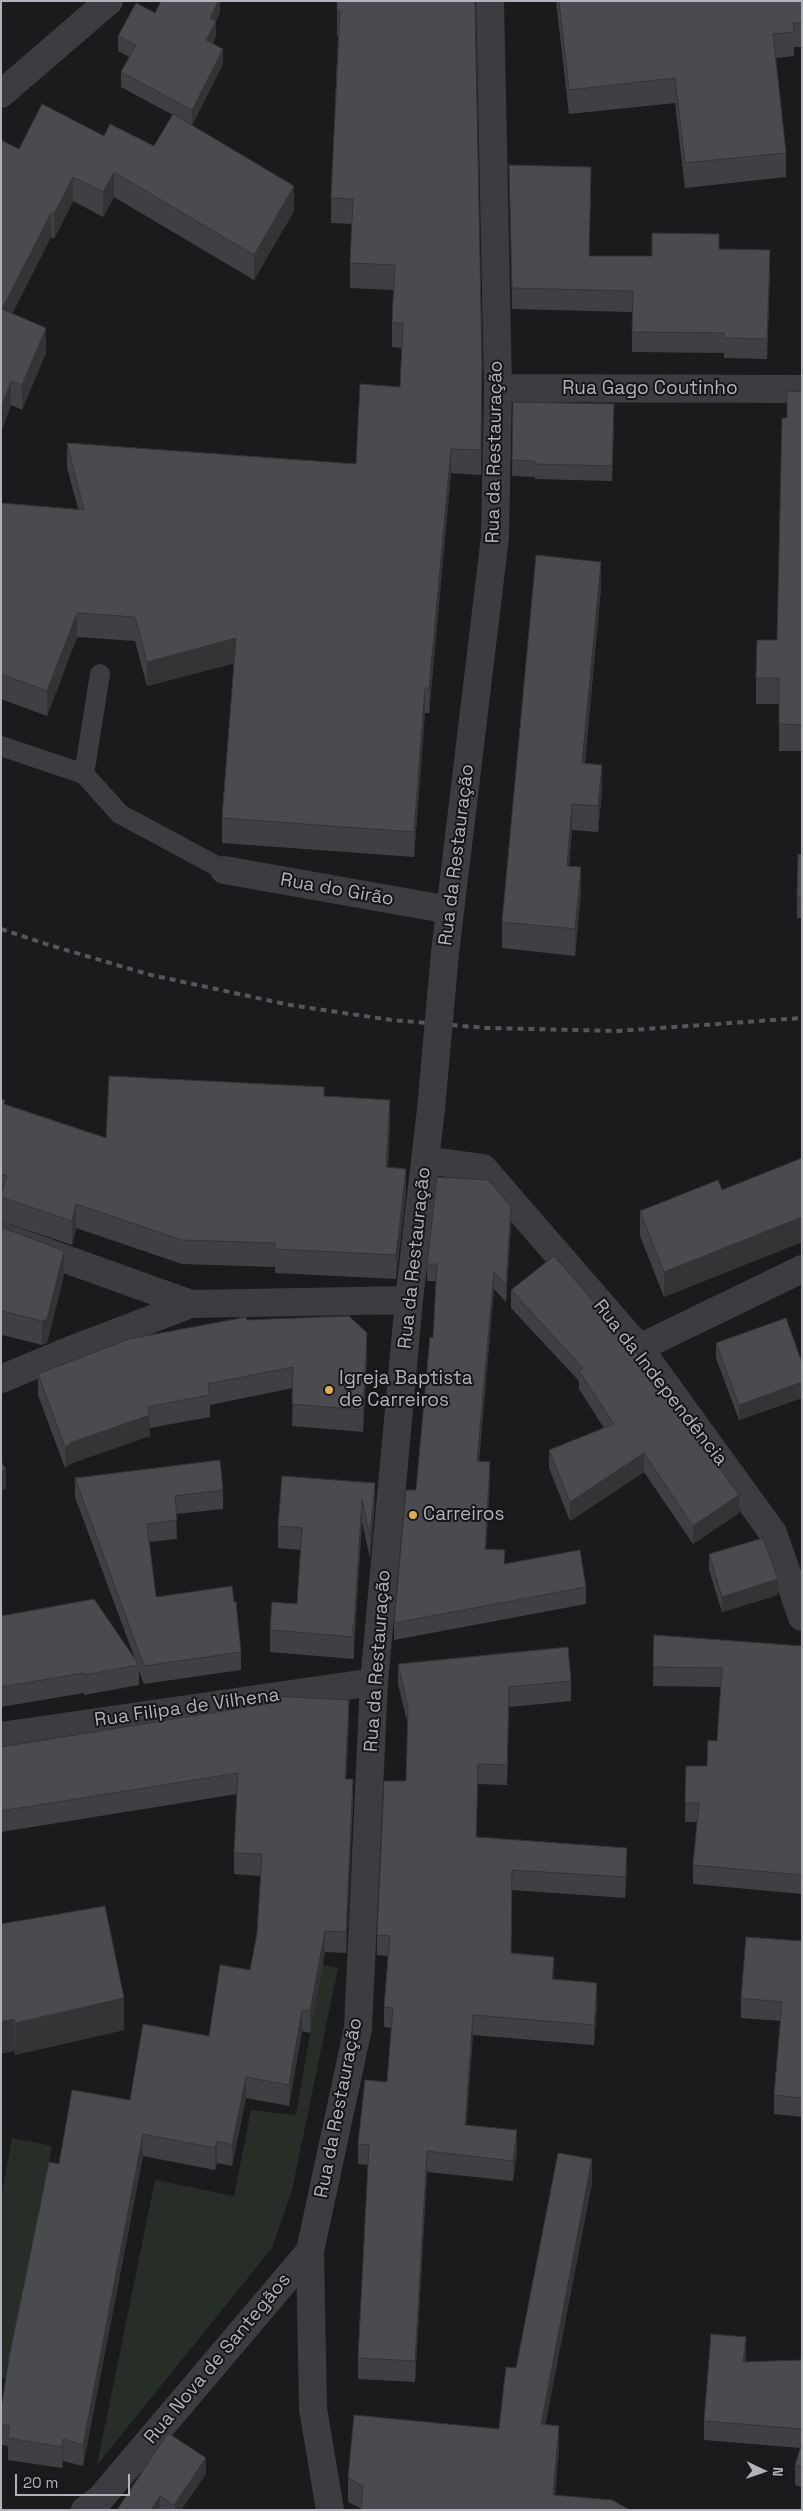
<!DOCTYPE html>
<meta charset="utf-8">
<style>
body{margin:0}
#map{position:relative;width:803px;height:2511px;overflow:hidden;background:#1b1b1d;font-family:"Space Grotesk",sans-serif}
canvas{display:block}
.frame{position:absolute;inset:0;border:2px solid #afb3bb;pointer-events:none}
.north{position:absolute;left:738px;top:2446px;width:50px;height:50px;-webkit-text-stroke:4px #161618;paint-order:stroke;rotate:93deg;font-size:14px;font-weight:700;line-height:20px;text-align:center;color:#afb3bb}
.north::after{content:'';display:block;margin:auto;width:18px;height:22px;background:#afb3bb;clip-path:polygon(50% 0,100% 100%,50% 72%,0 100%)}
.scale{position:absolute;left:15px;top:2474px;width:115px;height:22px;box-sizing:border-box;border:2px solid #afb3bb;border-top:0;padding-left:6px;font-size:15px;line-height:18px;white-space:nowrap;color:#afb3bb;-webkit-text-stroke:4px #161618;paint-order:stroke}
</style>
<div id="map">
<canvas width="803" height="2511"></canvas>
<div class="frame"></div>
<div class="north">N</div>
<div class="scale">20 m</div>
</div>
<script>
const context = document.querySelector('canvas').getContext('2d');
context.lineJoin = 'round';
function fill(path, color) {
  context.fillStyle = color;
  context.fill(path, 'evenodd');
}
function shape(rows) {
  const path = new Path2D();
  for (const r of rows) {
    path.moveTo(r[0], r[1]);
    for (let i = 2; i < r.length; i += 2) path.lineTo(r[i], r[i + 1]);
  }
  return path;
}
function strokePath(path, color, width, dash) {
  context.strokeStyle = color;
  context.lineWidth = width;
  context.lineCap = dash ? 'butt' : 'round';
  context.setLineDash(dash || []);
  context.stroke(path);
}
function write(font, color, halo, rows, align = 'center') {
  context.font = font + ' "Space Grotesk",sans-serif';
  context.lineWidth = 4;
  context.setLineDash([]);
  context.textBaseline = 'middle';
  context.strokeStyle = halo;
  context.fillStyle = color;
  for (const [text, x, y, turn = 0] of rows) {
    context.save();
    context.translate(x, y);
    context.rotate((+turn || 0) * Math.PI / 180);
    context.textAlign = isNaN(turn) ? turn : align;
    if (halo) context.strokeText(text, 0, 0);
    context.fillText(text, 0, 0);
    context.restore();
  }
}
const green = shape([
 [322,1965,338,1968,292,2190,272,2248,97,2465,155,2180,234,2196,251,2110,296,2115],
 [12,2138,52,2146,9,2380,1,2378,1,2197]
]);
const service = shape([
 [1,746,84,774,120,814,224,870],
 [84,774,100,674]
]);
const minor = shape([
 [498,388,802,389],
 [224,870,450,910],
 [445,953,495,537,498,388,490,1],
 [425,1160,483,1168,639,1348,773,1533,802,1617],
 [1,1236,191,1304],
 [639,1348,802,1269],
 [1,1379,73,1349,191,1304,409,1300],
 [1,1736,374,1682],
 [85,2510,100,2499,310,2251],
 [330,2510,313,2409,310,2251,358,2028,374,1682,409,1300,431,1109]
]);
const tertiary = shape([
 [1,94,109,1]
]);
const rail = shape([
 [1,929,49,945,151,975,290,1005,391,1020,488,1028,618,1031,802,1018]
]);
const minorBridge = shape([
 [431,1109,445,953]
]);
const wall = shape([
 [220,1,220,12,216,21,216,36,213,43,223,64,192,125,294,211,254,280,114,197,103,217,73,201,54,239,51,237,12,314,46,353,22,410,11,405,1,432,1,140,19,149,104,136,154,146,173,115,121,87,121,72,129,57,118,51,118,36,155,13],
 [337,1,482,388,481,475,451,473,429,713,425,713,414,857,222,843,222,818,234,663,147,686,135,641,77,637,47,716,1,699,1,503,78,509,67,467,67,443,356,464,400,387,402,348,392,347,392,323,393,290,350,288,350,263,352,224,331,223,331,198,338,36,337,36],
 [556,1,802,1,802,47,794,47,794,56,776,58,786,153,786,177,685,188,675,103,569,114],
 [509,165,591,187,589,256,652,256,719,249,770,271,767,359,724,358,724,353,632,352,632,312,512,309],
 [802,392,802,751,779,751,779,704,756,704,756,678,777,640,787,418],
 [513,402,614,420,612,481,535,479,535,477,512,476],
 [601,588,585,763,602,791,598,832,572,830,569,866,581,893,575,956,502,948,502,922],
 [802,855,802,918,797,918,797,898],
 [324,1096,390,1124,388,1167,406,1193,396,1279,275,1273,275,1267,182,1264,76,1228,72,1245,1,1221,1,1099,5,1105,106,1138],
 [802,1158,802,1242,664,1297,640,1236,640,1211,722,1190],
 [511,1224,506,1302,494,1289,479,1461,490,1479,486,1549,505,1564,586,1587,586,1604,394,1640,394,1623,416,1490,433,1338,436,1281,427,1281,427,1264],
 [1,1227,64,1275,47,1343,42,1345,2,1335],
 [511,1290,739,1513,693,1544,644,1472,570,1521,549,1468,549,1450,604,1428,579,1389,579,1381,511,1308],
 [247,1320,367,1355,363,1432,292,1426,293,1388,210,1405,210,1417,150,1428,150,1436,72,1463,65,1468,38,1395,38,1374],
 [716,1343,802,1363,802,1398,739,1420,716,1358],
 [282,1476,375,1504,370,1558,362,1522,354,1647,354,1659,270,1652,270,1630,297,1604,301,1550,278,1548,278,1526],
 [75,1478,223,1490,223,1509,176,1514,177,1539,149,1542,156,1597,241,1652,241,1670,144,1684,139,1671,139,1685,84,1695,84,1693,1,1707,1,1616,135,1659,75,1497],
 [709,1554,778,1595,722,1612,709,1570],
 [654,1635,802,1646,802,1894,693,1884,693,1865,697,1822,685,1822,686,1766,707,1766,717,1741,721,1687,653,1686],
 [398,1664,571,1681,571,1701,509,1707,507,1785,478,1784,476,1837,627,1868,625,1898,512,1890,511,1953,553,1979,597,2003,594,2045,473,2035,466,2125,517,2150,513,2181,427,2172,415,2382,358,2379,358,2358,368,2165,358,2164,358,2144,387,2082,391,2028,384,2027,384,2007,388,1956,377,1955,377,1935,406,1781,408,1725,398,1684],
 [349,1721,346,1779,353,1801,346,1953,325,1952,310,2033,302,2031,289,2106,246,2098,232,2166,217,2163,215,2170,143,2156,83,2466,63,2461,62,2468,8,2460,8,2446,1,2445,1,2410,59,2164,130,2100,209,2036,250,1970,257,1934,261,1876,234,1874,234,1853,237,1794,1,1832,1,1747],
 [1,1924,124,2030,15,2055],
 [802,1940,802,2117,774,2114,774,2095,781,2021,741,2018,741,1998],
 [592,2183,545,2424,559,2450,362,2509,348,2502,348,2478,499,2429,516,2368],
 [746,2357,745,2362,802,2360,802,2487,795,2485,795,2465,800,2448,704,2440,704,2421],
 [206,2474,181,2510,117,2510]
]);
const shadedWall = shape([
 [218,1,220,1,220,12,210,33,210,18],
 [216,21,216,36,206,55,206,40],
 [223,49,223,64,192,126,192,110],
 [114,172,114,197,103,217,103,192],
 [73,177,73,201,54,239,54,214],
 [294,186,294,211,254,280,254,255],
 [51,213,51,237,2,334,2,309],
 [770,250,770,271,767,359,767,339],
 [46,328,46,353,22,410,22,385],
 [482,363,482,388,481,475,481,450],
 [11,381,11,405,1,432,1,408],
 [614,404,614,420,612,481,612,466],
 [451,449,451,473,429,713,429,688],
 [601,562,601,588,582,789,582,763],
 [77,613,77,637,47,716,47,691],
 [236,638,236,663,147,686,147,662],
 [425,688,425,713,414,857,414,832],
 [602,765,602,791,598,832,598,806],
 [572,804,572,830,567,892,567,866],
 [581,867,581,893,575,956,575,929],
 [390,1100,390,1124,386,1191,386,1167],
 [406,1169,406,1193,396,1279,396,1255],
 [76,1204,76,1228,72,1245,72,1221],
 [511,1207,511,1224,506,1302,506,1285],
 [802,1217,802,1242,664,1297,664,1272],
 [64,1251,64,1275,47,1343,42,1345,42,1321],
 [494,1272,494,1289,477,1478,477,1461],
 [1,1311,2,1311,2,1335,1,1335],
 [367,1333,367,1355,363,1432,363,1410],
 [802,1382,802,1398,739,1420,739,1405],
 [150,1415,150,1436,72,1463,65,1468,65,1447,72,1442],
 [644,1453,644,1472,570,1521,570,1502],
 [490,1462,490,1479,485,1566,485,1549],
 [6,1469,6,1489,1,1491,1,1471],
 [375,1483,375,1504,370,1558,370,1536],
 [739,1495,739,1513,693,1544,693,1526],
 [362,1500,362,1522,354,1647,354,1626],
 [778,1579,778,1595,722,1612,722,1597],
 [509,1687,509,1707,507,1785,507,1765],
 [349,1700,349,1721,345,1800,345,1779],
 [478,1764,478,1784,476,1857,476,1837],
 [353,1779,353,1801,346,1953,346,1932],
 [627,1848,627,1868,625,1898,625,1877],
 [325,1931,325,1952,310,2033,310,2011],
 [554,1957,554,1977,552,1999,552,1979],
 [597,1983,597,2003,594,2045,594,2025],
 [124,1998,124,2030,15,2055,15,2023],
 [302,2010,302,2031,289,2106,289,2085],
 [473,2015,473,2035,465,2145,465,2125],
 [14,2019,14,2051,1,2054,1,2022],
 [246,2077,246,2098,232,2166,232,2145],
 [517,2130,517,2150,513,2181,513,2161],
 [143,2134,143,2156,83,2466,83,2445],
 [217,2141,217,2163,215,2170,215,2148],
 [427,2151,427,2172,415,2382,415,2361],
 [592,2159,592,2183,541,2448,541,2424],
 [746,2337,746,2357,743,2382,743,2362],
 [559,2426,559,2450,554,2510,553,2495],
 [63,2439,63,2461,62,2468,62,2447],
 [206,2458,206,2474,181,2510,174,2510,174,2505],
 [160,2496,160,2510,151,2510]
]);
const building = shape([
 [161,1,218,1,210,18,216,21,206,40,223,49,192,110,121,72,136,45,118,36,136,3,155,13,161,1],
 [337,1,475,1,482,363,481,450,451,449,429,688,425,688,414,832,222,818,236,638,147,662,135,617,77,613,47,691,1,674,1,503,84,510,67,443,356,464,360,384,400,387,403,323,392,323,395,265,350,263,353,199,331,198,340,11,337,11,337,1],
 [559,1,802,1,802,22,793,23,794,32,773,34,786,153,685,163,675,78,569,90,559,1],
 [42,104,104,136,110,124,154,146,173,114,294,186,254,255,114,172,103,192,73,177,54,214,51,213,2,309,46,328,22,385,11,381,1,408,1,140,19,149,42,104],
 [509,165,591,167,589,256,652,256,652,233,719,234,719,249,770,250,767,339,724,338,724,333,632,332,633,291,512,288,509,165],
 [787,391,802,392,802,725,779,724,779,678,756,678,757,640,777,640,782,418,787,418,787,391],
 [513,402,614,404,612,466,535,464,535,461,512,460,513,402],
 [536,555,601,562,582,763,602,765,598,806,572,804,567,866,581,867,575,929,502,922,536,555],
 [798,854,802,855,802,898,797,898,798,854],
 [109,1076,324,1087,324,1096,390,1100,386,1167,406,1169,396,1255,275,1249,275,1243,182,1240,76,1204,72,1221,1,1197,1,1194,7,1176,1,1174,1,1099,5,1100,4,1104,106,1138,109,1076],
 [802,1158,802,1217,664,1272,640,1211,718,1180,722,1190,802,1158],
 [437,1177,488,1180,511,1207,506,1285,494,1272,477,1461,490,1462,485,1549,505,1550,504,1564,580,1550,586,1587,394,1623,406,1490,416,1490,430,1337,433,1338,437,1264,427,1264,437,1177],
 [1,1227,64,1251,47,1319,42,1321,2,1311,1,1311,1,1227],
 [554,1256,627,1340,739,1495,693,1526,644,1453,570,1502,549,1450,614,1424,579,1371,583,1368,511,1290,554,1256],
 [349,1316,367,1333,363,1410,292,1404,293,1367,208,1384,210,1395,147,1407,150,1415,72,1442,65,1447,38,1374,129,1339,246,1317,247,1320,349,1316],
 [786,1318,802,1363,802,1382,739,1405,716,1343,786,1318],
 [220,1460,223,1490,175,1496,177,1520,147,1524,156,1597,232,1586,234,1602,236,1602,241,1652,144,1666,75,1478,220,1460],
 [1,1462,6,1469,1,1471,1,1462],
 [282,1476,375,1483,370,1536,362,1500,354,1626,352,1626,354,1637,270,1630,272,1602,297,1604,302,1528,278,1526,282,1476],
 [763,1538,778,1579,722,1597,709,1554,763,1538],
 [94,1599,139,1665,84,1675,84,1673,1,1687,1,1616,94,1599],
 [654,1635,802,1646,802,1875,693,1865,699,1803,685,1803,686,1766,707,1766,708,1740,717,1741,722,1668,653,1667,654,1635],
 [568,1647,571,1681,509,1687,507,1765,478,1764,476,1837,627,1848,625,1877,512,1870,511,1953,554,1957,552,1979,597,1983,594,2025,473,2015,465,2125,517,2130,513,2161,427,2151,415,2361,358,2358,369,2145,358,2144,365,2080,387,2082,393,2008,384,2007,390,1936,377,1935,384,1781,406,1781,408,1707,398,1664,568,1647],
 [273,1696,349,1700,345,1779,353,1779,346,1932,325,1931,310,2011,302,2010,289,2085,246,2077,232,2145,217,2141,215,2148,143,2134,83,2445,63,2439,62,2447,8,2438,9,2426,1,2424,1,2410,9,2358,49,2162,59,2164,72,2090,130,2100,143,2024,209,2036,220,1965,250,1970,257,1934,262,1854,234,1853,238,1773,1,1811,1,1747,272,1703,273,1696],
 [105,1906,124,1998,15,2023,14,2019,1,2022,1,1924,105,1906],
 [746,1937,802,1941,802,1940,802,2098,774,2095,782,2002,741,1998,746,1937],
 [558,2153,592,2159,541,2424,559,2426,553,2495,612,2500,630,2510,361,2510,363,2486,348,2478,354,2415,499,2429,506,2367,516,2368,558,2153],
 [711,2334,746,2337,743,2362,802,2360,802,2429,704,2421,711,2334],
 [168,2433,206,2458,174,2505,160,2496,151,2510,117,2510,168,2433],
 [802,2443,802,2467,795,2465,802,2443]
]);
const markers = [
 [329,1390,5,"#e2ad4e"],
 [413,1515,5,"#e2ad4e"]
];
const streetNames = [
 ["Rua Gago Coutinho",650,389],
 ["Rua da Restauração",495,452,-89],
 ["Rua da Restauração",457,855,-83],
 ["Rua do Girão",337,890,10],
 ["Rua da Restauração",415,1258,-84],
 ["Rua da Independência",660,1383,52],
 ["Rua da Restauração",378,1661,-86],
 ["Rua Filipa de Vilhena",187,1708,-8],
 ["Rua da Restauração",339,2108,-79],
 ["Rua Nova de Santegãos",218,2359,-50]
];
const poiNames = [
 ["Igreja Baptista",339,1379],
 ["de Carreiros",339,1401],
 ["Carreiros",423,1515]
];
fill(green, '#272e28');
strokePath(service, '#3c3d41', 20);
strokePath(minor, '#3c3d41', 28);
strokePath(tertiary, '#3c3d41', 28);
strokePath(rail, '#55575c', 4, [6, 5]);
strokePath(minorBridge, '#3c3d41', 28);
fill(wall, '#404044');
fill(shadedWall, '#343437');
fill(building, '#4a4b4f');
strokePath(building, '#343437', 1);
for (const [x, y, r, color] of markers) {
  const dot = new Path2D();
  dot.arc(x, y, r, 0, 2 * Math.PI);
  context.fillStyle = color;
  context.fill(dot);
  strokePath(dot, '#161618', 2);
}
write('19px', '#afb3bb', '#161618', streetNames);
write('19px', '#afb3bb', '#161618', poiNames, 'left');
</script>
